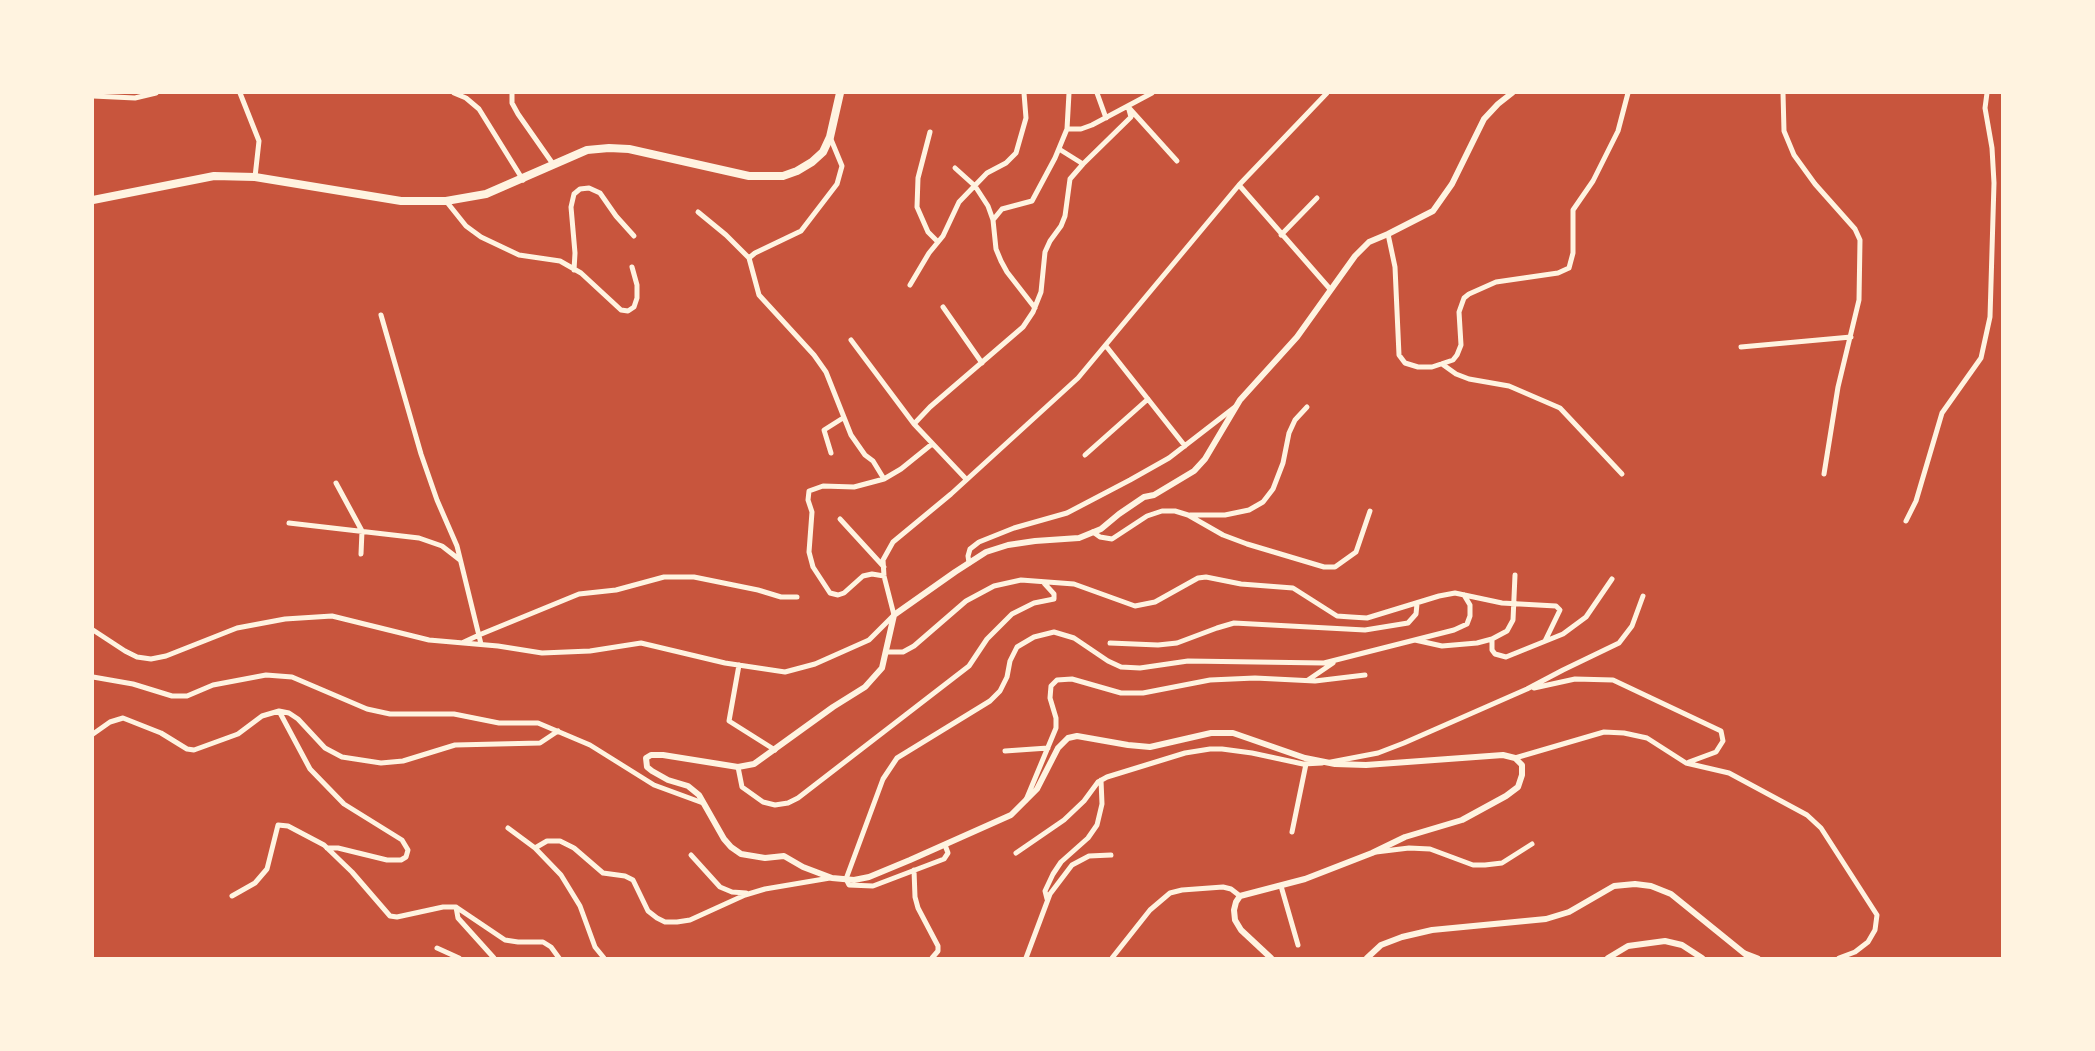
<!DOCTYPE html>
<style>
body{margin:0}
#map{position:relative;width:2095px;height:1051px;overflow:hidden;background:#c8553d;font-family:"Sofia Sans Condensed",sans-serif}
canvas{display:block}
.frame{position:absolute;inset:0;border:94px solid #fff3e0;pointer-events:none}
</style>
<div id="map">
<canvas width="2095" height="1051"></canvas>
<div class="frame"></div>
</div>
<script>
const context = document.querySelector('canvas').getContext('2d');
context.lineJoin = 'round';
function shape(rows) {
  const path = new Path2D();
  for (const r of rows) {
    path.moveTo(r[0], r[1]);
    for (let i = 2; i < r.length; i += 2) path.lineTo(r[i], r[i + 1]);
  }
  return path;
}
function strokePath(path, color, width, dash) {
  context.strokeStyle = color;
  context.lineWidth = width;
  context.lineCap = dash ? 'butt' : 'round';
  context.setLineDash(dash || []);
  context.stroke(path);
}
const minor = shape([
 [240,93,259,141,255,177],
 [454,93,466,98,479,109,523,180],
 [512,93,512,103,518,114,553,164],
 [1097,93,1106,118],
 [1783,93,1784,131,1794,155,1815,184,1855,229,1860,240,1859,300,1838,387,1824,474],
 [93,96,135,98,156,93],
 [1130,109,1177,161],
 [1067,129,1081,129,1092,125,1152,93],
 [930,132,918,178,917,207,928,232,938,242],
 [1059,149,1083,164],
 [955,168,975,186,988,206,993,220,996,249,1001,261,1007,272,1035,308],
 [1239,185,1330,289],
 [446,201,466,226,481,237,519,255,560,261,581,273,621,310,628,311,634,307,637,298,637,285,632,267],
 [698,212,726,235,749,258,759,295,814,355,826,372,851,435,865,455,873,461,884,479],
 [993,220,1002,209,1032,201,1055,158,1067,129,1069,93],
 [1388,234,1395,267,1399,355,1405,363,1418,367,1432,367,1453,360,1457,355,1461,345,1459,312,1464,298,1469,294,1496,282,1558,273,1569,268,1573,253,1573,210,1593,181,1618,131,1628,93],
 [1281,235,1317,198],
 [749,258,755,253,801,231,837,184,842,166,830,137],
 [574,270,575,253,571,207,574,194,580,189,589,188,600,193,616,216,634,236],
 [910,285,929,253,943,236,959,202,987,173,1006,163,1016,153,1026,118,1024,93],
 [943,307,982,363],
 [381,315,421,454,437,500,457,546,481,644],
 [851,340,914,424,966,479],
 [1106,346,1185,446],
 [1741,347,1851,337],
 [1442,364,1456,374,1469,379,1509,386,1560,408,1622,474],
 [914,424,930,407,1023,327,1033,312,1041,292,1045,252,1050,241,1061,226,1065,216,1070,179,1083,164,1131,117,1128,106],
 [831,453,824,430,843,418],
 [1085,455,1148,399],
 [336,483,362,531,361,554],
 [1190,515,1225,515,1249,510,1263,502,1273,489,1283,463,1289,433,1295,420,1307,407],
 [840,519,884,567],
 [1906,521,1916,501,1942,413,1981,358,1990,317,1994,183,1992,148,1985,108,1987,93],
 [289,523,419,538,442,546,460,560],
 [1093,532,1100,537,1112,539,1147,516,1162,511,1175,511,1188,515,1223,535,1247,544,1324,567,1335,567,1356,552,1370,511],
 [969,563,968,556,970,549,979,542,1014,528,1067,513,1130,480,1169,458,1235,407],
 [884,576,872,574,863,576,844,593,838,595,830,593,813,567,809,552,812,512,808,500,809,491,823,486,854,487,884,479,901,469,932,444],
 [93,630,125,651,137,657,151,659,166,656,237,628,285,619,332,616,429,640,498,646,542,653,590,651,641,643,725,663,785,672,815,664,869,640,894,615,884,576,883,560,893,542,951,494,1078,378,1239,185,1327,93],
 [1492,639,1492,650,1495,654,1506,657,1563,634,1586,617,1612,579],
 [1415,640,1442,646,1477,643,1492,639,1507,631,1513,620,1515,575],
 [464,642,479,635,579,594,616,590,664,577,694,577,758,590,781,597,797,597],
 [1110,643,1158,645,1177,643,1217,628,1234,623,1365,630,1408,623,1416,614,1417,604],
 [887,652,903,652,914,646,966,601,994,586,1021,580,1074,584,1135,606,1155,602,1198,578,1206,577,1241,584,1293,588,1337,616,1351,617,1367,618,1439,596,1455,593,1502,603,1556,606,1560,610,1545,641],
 [739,665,729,721,775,750],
 [93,677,133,684,172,696,187,696,213,685,266,675,292,677,367,709,390,714,454,714,499,723,538,723,590,745,654,785,703,803],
 [1308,680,1333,663],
 [1534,688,1575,679,1613,680,1721,731,1723,741,1716,752,1689,762],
 [279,711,310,769,344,804,402,840,408,850,406,857,401,860,387,860,338,848,327,848],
 [93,734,110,722,123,718,161,733,187,749,194,750,238,734,262,716,279,711,289,713,298,719,325,748,342,757,381,763,403,761,455,745,540,743,558,731],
 [1005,751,1048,748],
 [1515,758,1604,732,1624,733,1647,738,1686,763,1729,773,1807,815,1821,828,1877,915,1875,930,1868,942,1855,952,1839,958],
 [1331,762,1378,753,1404,743,1527,689,1563,670,1619,643,1632,626,1643,596],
 [738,767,742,787,763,802,775,805,788,803,798,798,969,666,987,639,1012,614,1034,603,1054,599,1054,594,1044,583],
 [1026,800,1056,728,1056,718,1050,698,1051,686,1057,680,1072,679,1121,693,1143,693,1210,680,1255,678,1315,681,1365,675],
 [508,828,535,848,561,875,580,906,595,947,604,958],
 [1292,832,1306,764],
 [945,845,948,853,944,859,873,886,849,885,846,879,883,779,897,758,990,701,1000,691,1007,677,1010,661,1017,647,1034,637,1054,632,1074,638,1108,661,1121,667,1140,668,1188,661,1324,663,1454,630,1467,624,1470,616,1470,605,1464,595],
 [535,848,547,841,560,841,574,848,603,873,625,876,633,880,648,911,657,918,665,922,677,922,690,920,745,895,765,889,830,878],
 [1376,852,1409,848,1430,849,1473,865,1485,865,1502,863,1532,844],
 [1016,853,1064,820,1084,801,1098,782,1107,777,1185,753,1210,749,1222,749,1252,753,1303,764,1322,763],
 [691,855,720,887,732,892,746,893],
 [914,870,915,897,918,908,938,946,938,951,932,958],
 [1281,886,1298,945],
 [232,896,255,883,267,869,278,825,288,826,324,845,352,872,390,916,397,917,443,907,456,907,505,940,518,942,543,942,551,947,559,958],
 [1047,899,1045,891,1053,874,1061,862,1088,838,1097,825,1102,804,1101,780],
 [456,907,458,918,494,958],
 [437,948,459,958],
 [1745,953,1758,958],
 [1026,958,1050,894,1072,865,1089,856,1111,855],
 [1112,958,1150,910,1170,893,1182,890,1223,887,1231,889,1240,896]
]);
const tertiary = shape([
 [1271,958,1241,930,1235,920,1234,910,1236,902,1240,896,1305,879,1372,853,1405,837,1462,820,1506,796,1518,787,1522,775,1522,765,1515,758,1503,755,1366,765,1335,764,1305,758,1233,733,1211,733,1150,747,1128,745,1077,736,1068,738,1058,748,1037,789,1011,815,910,860,869,877,854,880,832,878,803,867,784,856,765,858,741,854,731,847,724,839,699,795,688,786,668,780,652,771,647,767,646,758,651,755,663,755,738,767,754,764,833,707,865,687,882,668,894,615,955,572,986,552,1008,545,1035,541,1079,538,1101,529,1119,514,1144,497,1154,495,1194,471,1205,459,1240,400,1297,337,1355,256,1369,242,1388,234,1433,211,1452,184,1484,119,1498,104,1512,93],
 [1367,958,1381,945,1402,937,1432,930,1546,919,1569,912,1614,886,1635,884,1651,886,1671,894,1750,958],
 [1608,958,1628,946,1665,941,1682,945,1702,958]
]);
const primary = shape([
 [93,200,214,176,255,177,401,201,446,201,486,194,587,150,609,148,629,149,749,176,783,176,797,171,812,162,823,152,830,137,840,93]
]);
strokePath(minor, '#fff3e0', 5);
strokePath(tertiary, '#fff3e0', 6);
strokePath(primary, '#fff3e0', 8);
</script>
